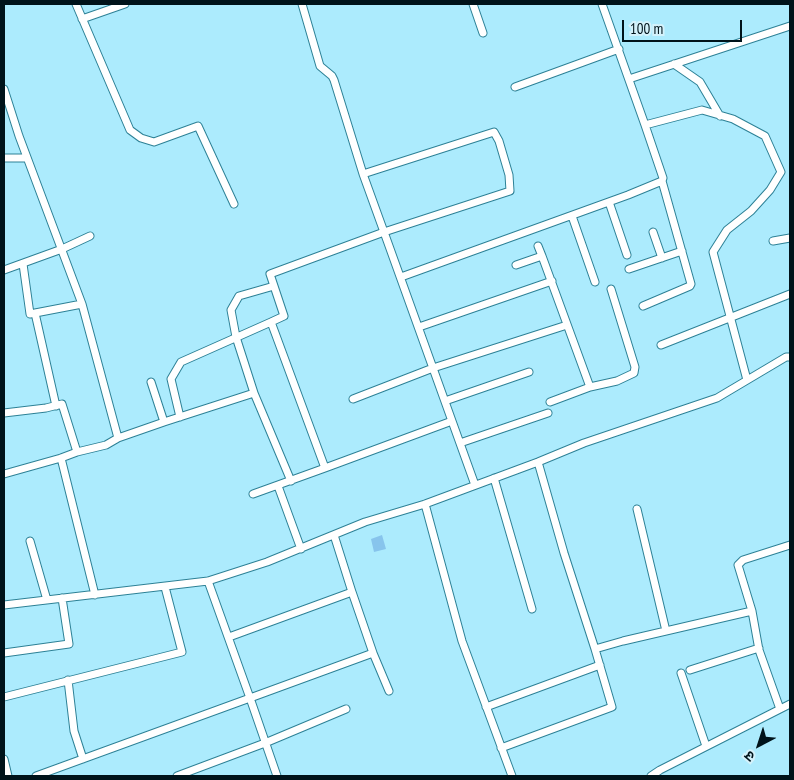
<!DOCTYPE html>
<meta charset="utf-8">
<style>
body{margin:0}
#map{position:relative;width:794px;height:780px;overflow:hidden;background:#acebfd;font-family:"PT Sans Narrow","Noto Sans Devanagari",sans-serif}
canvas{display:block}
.frame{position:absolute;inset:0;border:5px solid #00131a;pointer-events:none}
.north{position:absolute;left:734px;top:720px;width:50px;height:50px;-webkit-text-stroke:4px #d4f2fb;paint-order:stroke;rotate:220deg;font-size:14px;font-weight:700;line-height:20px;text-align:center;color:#00131a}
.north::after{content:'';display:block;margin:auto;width:18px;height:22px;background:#00131a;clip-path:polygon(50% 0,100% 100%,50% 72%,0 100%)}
.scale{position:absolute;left:622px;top:20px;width:120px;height:22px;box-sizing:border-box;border:2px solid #00131a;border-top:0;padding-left:6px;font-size:15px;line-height:18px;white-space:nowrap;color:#00131a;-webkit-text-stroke:4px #d4f2fb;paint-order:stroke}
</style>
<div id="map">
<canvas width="794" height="780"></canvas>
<div class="frame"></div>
<div class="north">उ</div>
<div class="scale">100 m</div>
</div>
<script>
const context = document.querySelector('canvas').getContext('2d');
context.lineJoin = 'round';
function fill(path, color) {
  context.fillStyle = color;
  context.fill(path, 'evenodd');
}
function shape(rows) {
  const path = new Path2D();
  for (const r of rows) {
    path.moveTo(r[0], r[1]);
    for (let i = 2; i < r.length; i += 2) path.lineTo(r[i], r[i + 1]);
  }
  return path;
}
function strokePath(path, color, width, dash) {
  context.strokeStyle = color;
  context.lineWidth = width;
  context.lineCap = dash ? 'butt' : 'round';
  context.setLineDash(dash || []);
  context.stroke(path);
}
const building = shape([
 [382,535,386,549,374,552,371,539]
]);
const minor = shape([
 [76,4,130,130,141,138,154,142,198,126,234,204],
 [302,4,320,66,332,76,334,80,363,174,384,232,510,191,509,175,499,141,494,132,363,174],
 [473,4,483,33],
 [82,19,125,4],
 [674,64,700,82,720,116],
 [629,79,790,26],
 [515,87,619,49],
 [4,89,19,136,82,304,118,438,106,445,77,452,61,458,4,474],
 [645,125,702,110,733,119,765,136,781,172,770,190,751,211,727,230,713,252,747,380],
 [4,158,27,158],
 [609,202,627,255],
 [572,216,595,282],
 [653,232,662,258],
 [773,241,790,238],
 [538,246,542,256],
 [23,264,30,314,82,304],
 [516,265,542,256,590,387],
 [629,269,682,251],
 [4,270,62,249,90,236],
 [401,277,628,195,662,181,663,178,645,125,602,4],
 [643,306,690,286,691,284,662,181],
 [35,313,56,406],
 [419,327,552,281],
 [661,345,790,294],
 [151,382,164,422],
 [254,393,236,337,231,310,239,296,274,286],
 [353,399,433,368,567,325],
 [445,401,529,372],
 [550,402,590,387,617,381,634,373,635,367,611,289],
 [4,413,46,408,62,404,77,452],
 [180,417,171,379,181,362,271,322],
 [452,421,325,468,271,322,284,316,270,274,384,232,475,485],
 [118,438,164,422,254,393,291,481],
 [460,443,548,413],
 [61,458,95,595],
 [494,478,532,609],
 [278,486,301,549],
 [253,494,325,468],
 [425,504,462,641,512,776],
 [637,509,666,631],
 [30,541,47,600],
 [352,592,373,653],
 [4,605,208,581,267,562,365,522,425,504,538,462,584,443,717,398,786,357,790,357],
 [229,637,352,592,334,535],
 [595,649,623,641,752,611],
 [4,653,69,644,62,598],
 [690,670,759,648],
 [681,673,706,746],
 [68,680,74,731,83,759],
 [4,697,182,652,165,587],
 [486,707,600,665],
 [780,709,759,650,752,611,738,565,743,560,790,545],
 [501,748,612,707,595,649,564,553,538,462],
 [4,759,8,776],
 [36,776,250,698,208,581],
 [177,776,265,743,346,709],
 [277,776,250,698,373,653,389,691],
 [651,776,660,770,790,704]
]);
fill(building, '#87c4ec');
strokePath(minor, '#2d8196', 9);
strokePath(minor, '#fff', 7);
</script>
